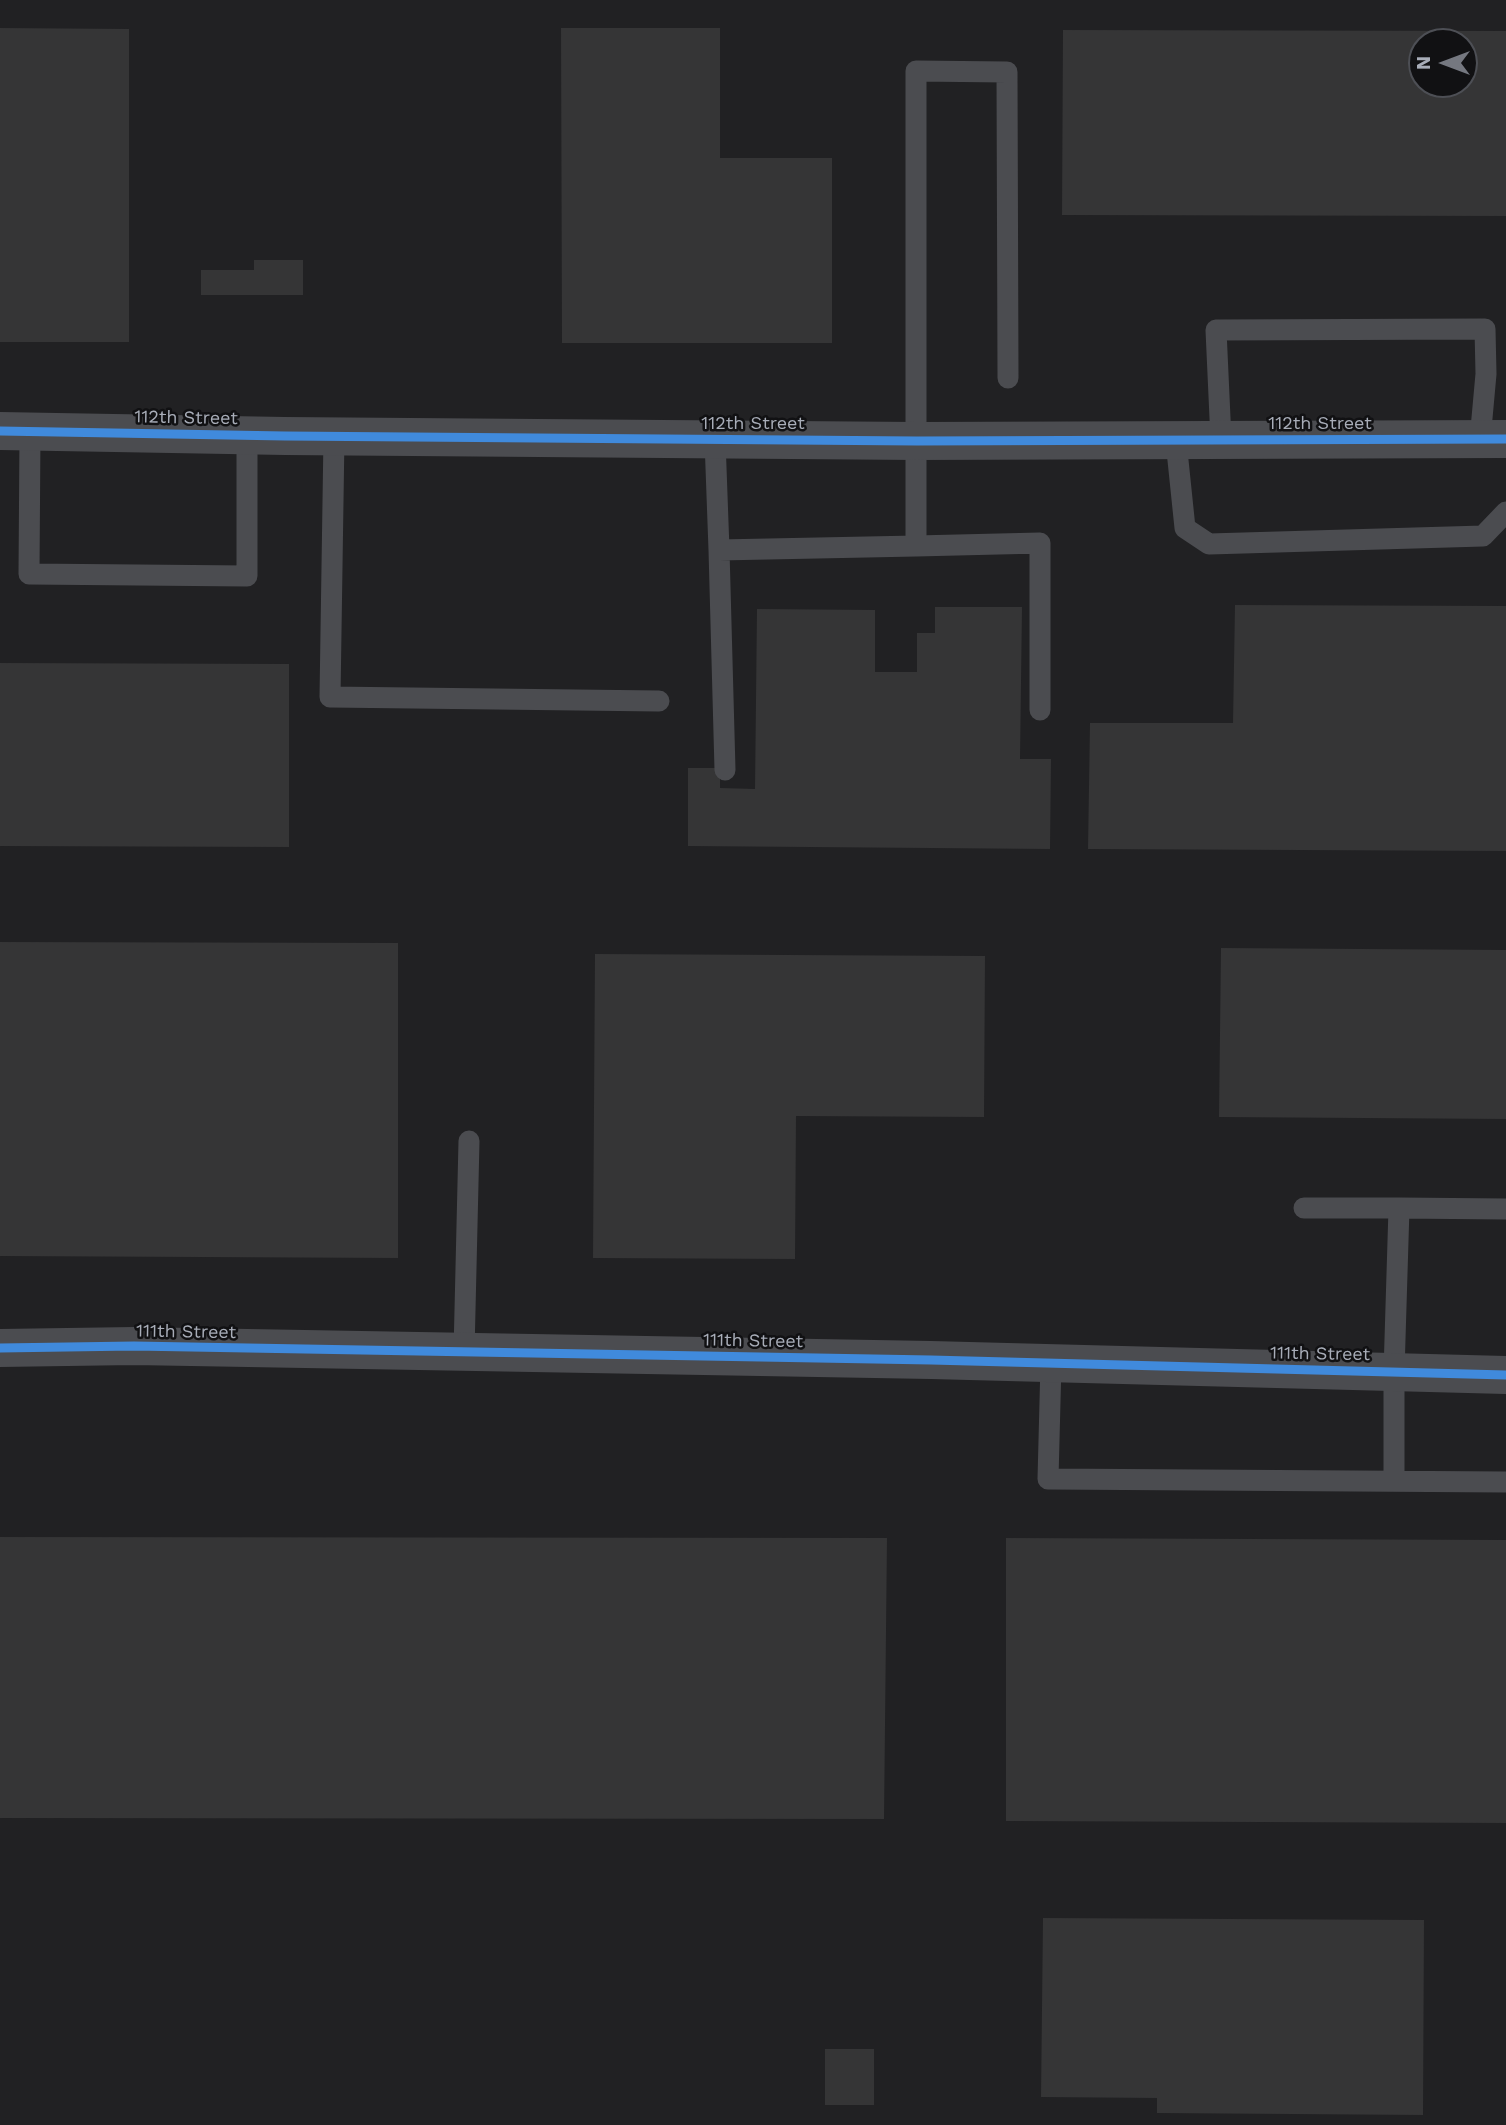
<!DOCTYPE html>
<style>
body{margin:0}
#map{position:relative;width:1506px;height:2125px;overflow:hidden;background:#171717;font-family:"Work Sans",sans-serif}
canvas{display:block}
.north{position:absolute;left:1408px;top:28px;width:70px;height:70px;box-sizing:border-box;background:#111113;border:2px solid #4d4f55;border-radius:50%;rotate:270deg;font-size:19px;font-weight:700;line-height:28px;text-align:center;color:#a8adb8}
.north::after{content:'';display:block;margin:auto;width:24px;height:32px;background:#757880;clip-path:polygon(50% 0,100% 100%,50% 72%,0 100%)}
</style>
<div id="map">
<canvas width="1506" height="2125"></canvas>
<div class="north">N</div>
</div>
<script>
const context = document.querySelector('canvas').getContext('2d');
context.lineJoin = 'round';
function fill(path, color) {
  context.fillStyle = color;
  context.fill(path, 'evenodd');
}
function shape(rows) {
  const path = new Path2D();
  for (const r of rows) {
    path.moveTo(r[0], r[1]);
    for (let i = 2; i < r.length; i += 2) path.lineTo(r[i], r[i + 1]);
  }
  return path;
}
function strokePath(path, color, width, dash) {
  context.strokeStyle = color;
  context.lineWidth = width;
  context.lineCap = dash ? 'butt' : 'round';
  context.setLineDash(dash || []);
  context.stroke(path);
}
function write(font, color, halo, rows, align = 'center') {
  context.font = font + ' "Work Sans",sans-serif';
  context.lineWidth = 5;
  context.setLineDash([]);
  context.textBaseline = 'middle';
  context.strokeStyle = halo;
  context.fillStyle = color;
  for (const [text, x, y, turn = 0] of rows) {
    context.save();
    context.translate(x, y);
    context.rotate((+turn || 0) * Math.PI / 180);
    context.textAlign = isNaN(turn) ? turn : align;
    if (halo) context.strokeText(text, 0, 0);
    context.fillText(text, 0, 0);
    context.restore();
  }
}
const built = shape([
 [0,0,1506,0,1506,2125,0,2125],
 [1422,42,1464,42,1464,84,1422,84]
]);
const building = shape([
 [0,28,129,29,129,342,0,342],
 [561,28,720,28,720,158,832,158,832,343,562,343],
 [1063,30,1506,31,1506,216,1062,215],
 [1422,42,1464,42,1464,84,1422,84],
 [254,260,303,260,303,295,201,295,201,270,254,270],
 [1235,605,1506,606,1506,851,1088,849,1090,723,1233,723],
 [935,607,1022,607,1020,759,1051,759,1050,849,688,846,688,768,720,768,720,788,755,789,757,609,875,610,875,672,917,672,917,633,935,633],
 [0,663,289,664,289,847,0,846],
 [0,942,398,943,398,1258,0,1256],
 [1221,948,1506,950,1506,1119,1219,1117],
 [595,954,985,956,984,1117,796,1116,795,1259,593,1258],
 [0,1537,887,1538,884,1819,0,1818],
 [1006,1538,1506,1540,1506,1823,1006,1821],
 [1043,1918,1424,1920,1423,2115,1157,2113,1157,2098,1041,2097],
 [825,2049,874,2049,874,2105,825,2105]
]);
const lane = shape([
 [1008,378,1007,72,916,71,916,546,1040,543,1040,710],
 [30,432,29,574,247,576,247,435],
 [334,436,330,697,659,701],
 [715,440,719,550,916,546],
 [1221,440,1216,330,1485,329,1486,374,1480,440],
 [1176,441,1185,528,1209,544,1483,536,1506,512],
 [719,550,725,770],
 [1304,1208,1399,1208,1394,1372,1394,1481],
 [1399,1208,1506,1209],
 [464,1352,469,1141],
 [1051,1363,1048,1479,1506,1482]
]);
const street = shape([
 [0,431,285,436,917,441,1506,439],
 [0,1348,134,1346,931,1360,1506,1375]
]);
const cycleway = shape([
 [0,431,285,436,917,441,1506,439],
 [0,1348,134,1346,931,1360,1506,1375]
]);
const streetNames = [
 ["112th Street",186,418,1],
 ["112th Street",753,424],
 ["112th Street",1320,424],
 ["111th Street",186,1332,1],
 ["111th Street",753,1341,1],
 ["111th Street",1320,1354,1]
];
fill(built, '#212123');
fill(building, '#353536');
strokePath(lane, '#4b4c50', 21);
strokePath(street, '#4b4c50', 38);
strokePath(cycleway, '#408adc', 9);
write('18px', '#a8adb8', '#111113', streetNames);
</script>
